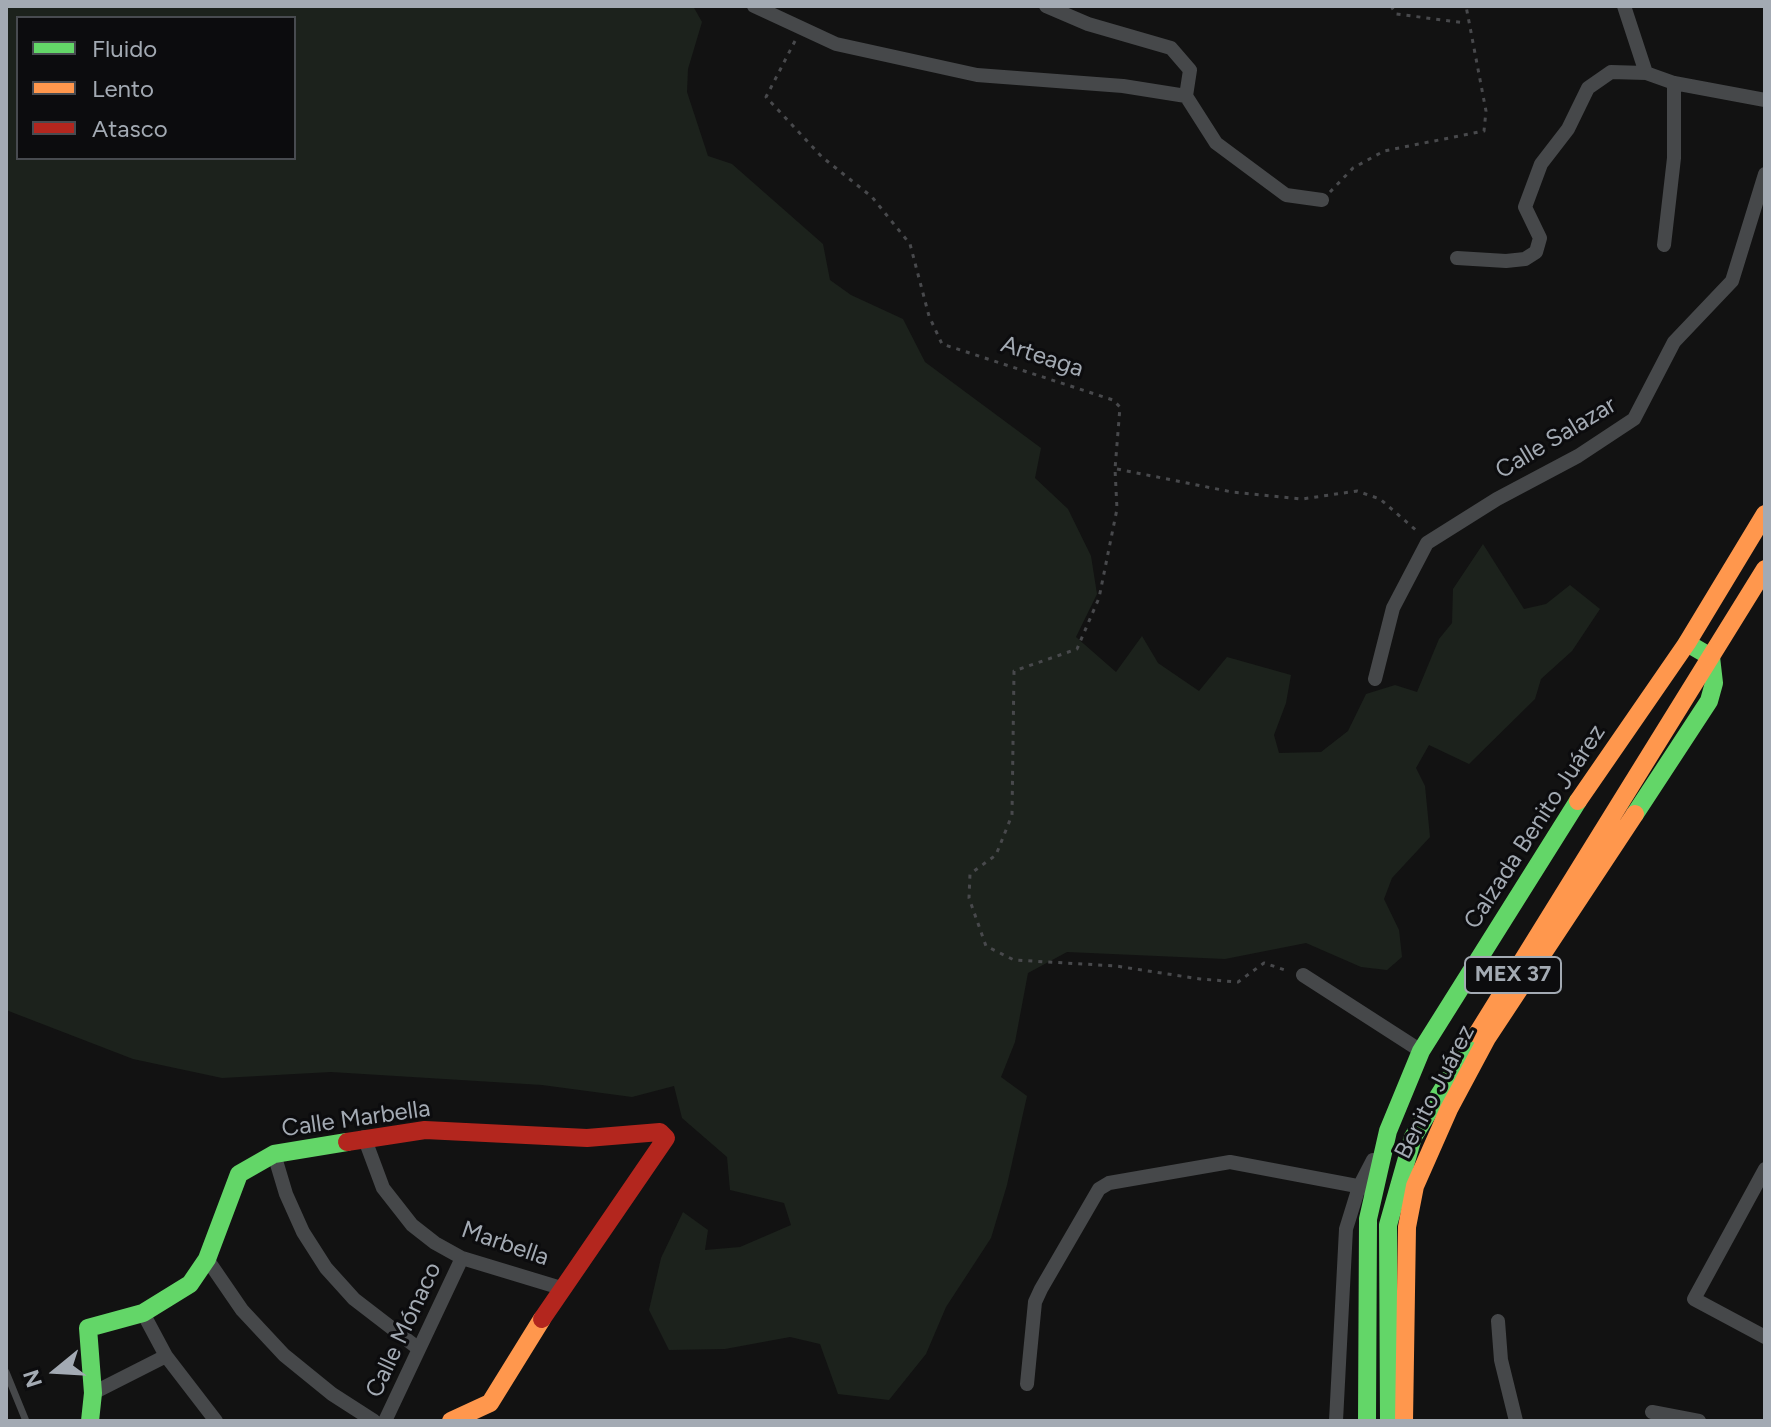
<!DOCTYPE html>
<meta charset="utf-8">
<style>
body{margin:0}
#map{position:relative;width:1771px;height:1427px;overflow:hidden;background:#121212;font-family:Figtree,sans-serif}
canvas{display:block}
.frame{position:absolute;inset:0;border:8px solid #a3aab3;pointer-events:none}
.legend{position:absolute;left:16px;top:16px;width:280px;height:144px;box-sizing:border-box;background:#0c0c0e;border:2px solid #484b50;margin:0;padding:10px 14px;list-style:none;font-size:24px;color:#a3aab3}
.legend li{display:flex;align-items:center;gap:16px;height:40px}
.legend b{width:40px;border:2px solid #484b50}
.north{position:absolute;left:16px;top:1331px;width:80px;height:80px;-webkit-text-stroke:6px #0c0c0e;paint-order:stroke;rotate:252deg;font-size:22px;font-weight:700;line-height:32px;text-align:center;color:#a3aab3}
.north::after{content:'';display:block;margin:auto;width:28px;height:36px;background:#a3aab3;clip-path:polygon(50% 0,100% 100%,50% 72%,0 100%)}
</style>
<div id="map">
<canvas width="1771" height="1427"></canvas>
<div class="frame"></div>
<ul class="legend">
<li><b style="height:10px;background:#63d668"></b>Fluido</li>
<li><b style="height:10px;background:#ff974d"></b>Lento</li>
<li><b style="height:10px;background:#b3261e"></b>Atasco</li>
</ul>
<div class="north">N</div>
</div>
<script>
const context = document.querySelector('canvas').getContext('2d');
context.lineJoin = 'round';
function fill(path, color) {
  context.fillStyle = color;
  context.fill(path, 'evenodd');
}
function shape(rows) {
  const path = new Path2D();
  for (const r of rows) {
    path.moveTo(r[0], r[1]);
    for (let i = 2; i < r.length; i += 2) path.lineTo(r[i], r[i + 1]);
  }
  return path;
}
function strokePath(path, color, width, dash) {
  context.strokeStyle = color;
  context.lineWidth = width;
  context.lineCap = dash ? 'butt' : 'round';
  context.setLineDash(dash || []);
  context.stroke(path);
}
function write(font, color, halo, rows, align = 'center') {
  context.font = font + ' Figtree,sans-serif';
  context.lineWidth = 6;
  context.setLineDash([]);
  context.textBaseline = 'middle';
  context.strokeStyle = halo;
  context.fillStyle = color;
  for (const [text, x, y, turn = 0] of rows) {
    context.save();
    context.translate(x, y);
    context.rotate((+turn || 0) * Math.PI / 180);
    context.textAlign = isNaN(turn) ? turn : align;
    if (halo) context.strokeText(text, 0, 0);
    context.fillText(text, 0, 0);
    context.restore();
  }
}
const green = shape([
 [6,6,693,6,702,22,688,69,687,92,708,156,732,164,823,244,830,280,851,295,903,319,925,362,1041,448,1035,478,1068,509,1091,556,1097,594,1076,637,1116,672,1142,636,1158,663,1199,691,1227,657,1291,675,1286,703,1274,735,1279,753,1321,752,1348,731,1366,694,1395,685,1417,692,1439,639,1452,623,1453,589,1483,544,1524,609,1546,604,1570,585,1600,609,1572,651,1541,679,1535,699,1469,764,1429,745,1416,768,1425,786,1430,837,1392,878,1384,899,1399,930,1402,957,1387,970,1361,967,1306,943,1225,959,1067,952,1028,973,1015,1042,1001,1077,1027,1096,1007,1185,991,1238,946,1307,926,1354,889,1400,838,1394,820,1344,790,1337,725,1349,669,1350,649,1310,661,1258,683,1212,708,1230,705,1250,740,1247,791,1225,784,1203,730,1190,727,1157,682,1118,674,1086,632,1097,542,1085,331,1072,222,1078,133,1059,6,1010],
 [18,18,294,18,294,158,18,158]
]);
const path = shape([
 [1391,6,1396,14,1466,23],
 [795,41,766,97,822,157,872,197,910,244,929,316,942,344,1113,400,1120,407,1115,469,1117,509,1099,598,1077,649,1014,671,1012,815,996,855,970,874,969,898,986,946,1014,960,1116,966,1200,979,1238,982,1264,963,1288,971],
 [1330,192,1353,168,1384,151,1484,131,1486,111,1466,6],
 [1117,469,1232,492,1302,499,1357,491,1380,499,1417,531]
]);
const lane = shape([
 [6,1372,26,1421]
]);
const street = shape([
 [754,6,836,44,977,75,1123,86,1186,96,1216,143,1286,195,1322,200],
 [1046,6,1088,24,1171,48,1190,70,1186,96],
 [1624,6,1646,73],
 [1664,245,1674,158,1674,83],
 [1457,258,1506,261,1525,259,1536,252,1540,238,1525,207,1541,164,1568,129,1588,88,1611,72,1646,73,1674,83,1765,100],
 [1375,679,1393,608,1427,543,1497,499,1578,456,1634,419,1674,342,1732,281,1765,174],
 [1303,975,1421,1051],
 [364,1137,383,1188,412,1225,435,1243,462,1258,561,1288],
 [274,1154,286,1194,303,1232,326,1268,354,1299,419,1349],
 [1765,1169,1694,1299,1765,1337],
 [207,1259,242,1310,284,1355,332,1394,374,1421],
 [143,1313,166,1356,216,1421],
 [1498,1321,1501,1360,1516,1421],
 [1027,1384,1035,1302,1041,1289,1099,1189,1109,1183,1230,1162,1373,1189],
 [93,1393,166,1356],
 [1652,1412,1699,1421],
 [385,1421,462,1258],
 [1336,1421,1346,1229,1359,1187,1373,1160]
]);
const fast = shape([
 [1635,814,1709,701,1714,683,1711,657,1687,643],
 [90,1421,93,1393,88,1328,143,1313,190,1284,207,1259,239,1174,274,1154,347,1142],
 [1367,1421,1368,1219,1388,1131,1421,1051,1578,801],
 [1389,1421,1388,1225,1413,1137,1477,1034]
]);
const slow = shape([
 [1578,801,1687,643,1765,514],
 [1477,1034,1765,569],
 [451,1421,490,1403,542,1319],
 [1404,1421,1407,1227,1415,1186,1449,1109,1487,1038,1635,814]
]);
const jam = shape([
 [347,1142,425,1130,587,1138,660,1132,666,1138,542,1319]
]);
const shields = [
 [1513,975,96]
];
const shieldNames = [
 ["MEX 37",1513,975]
];
const streetNames = [
 ["Arteaga",1042,357,18],
 ["Calle Salazar",1556,438,-31],
 ["Calzada Benito Juárez",1535,827,-57],
 ["Benito Juárez",1435,1092,-63],
 ["Calle Marbella",356,1119,-8],
 ["Marbella",505,1244,19],
 ["Calle Mónaco",404,1330,-65]
];
fill(green, '#1c221c');
strokePath(path, '#48494c', 3, [4, 6]);
strokePath(lane, '#46484a', 7);
strokePath(street, '#46484a', 14);
strokePath(fast, '#63d668', 18);
strokePath(slow, '#ff974d', 18);
strokePath(jam, '#b3261e', 18);
for (const [x, y, w] of shields) {
  const box = new Path2D();
  box.roundRect(x - w / 2, y - 18, w, 36, 6);
  context.fillStyle = '#0c0c0e';
  context.fill(box);
  strokePath(box, '#a3aab3', 2);
}
write('bold 22px', '#a3aab3', null, shieldNames);
write('24px', '#a3aab3', '#0c0c0e', streetNames);
</script>
